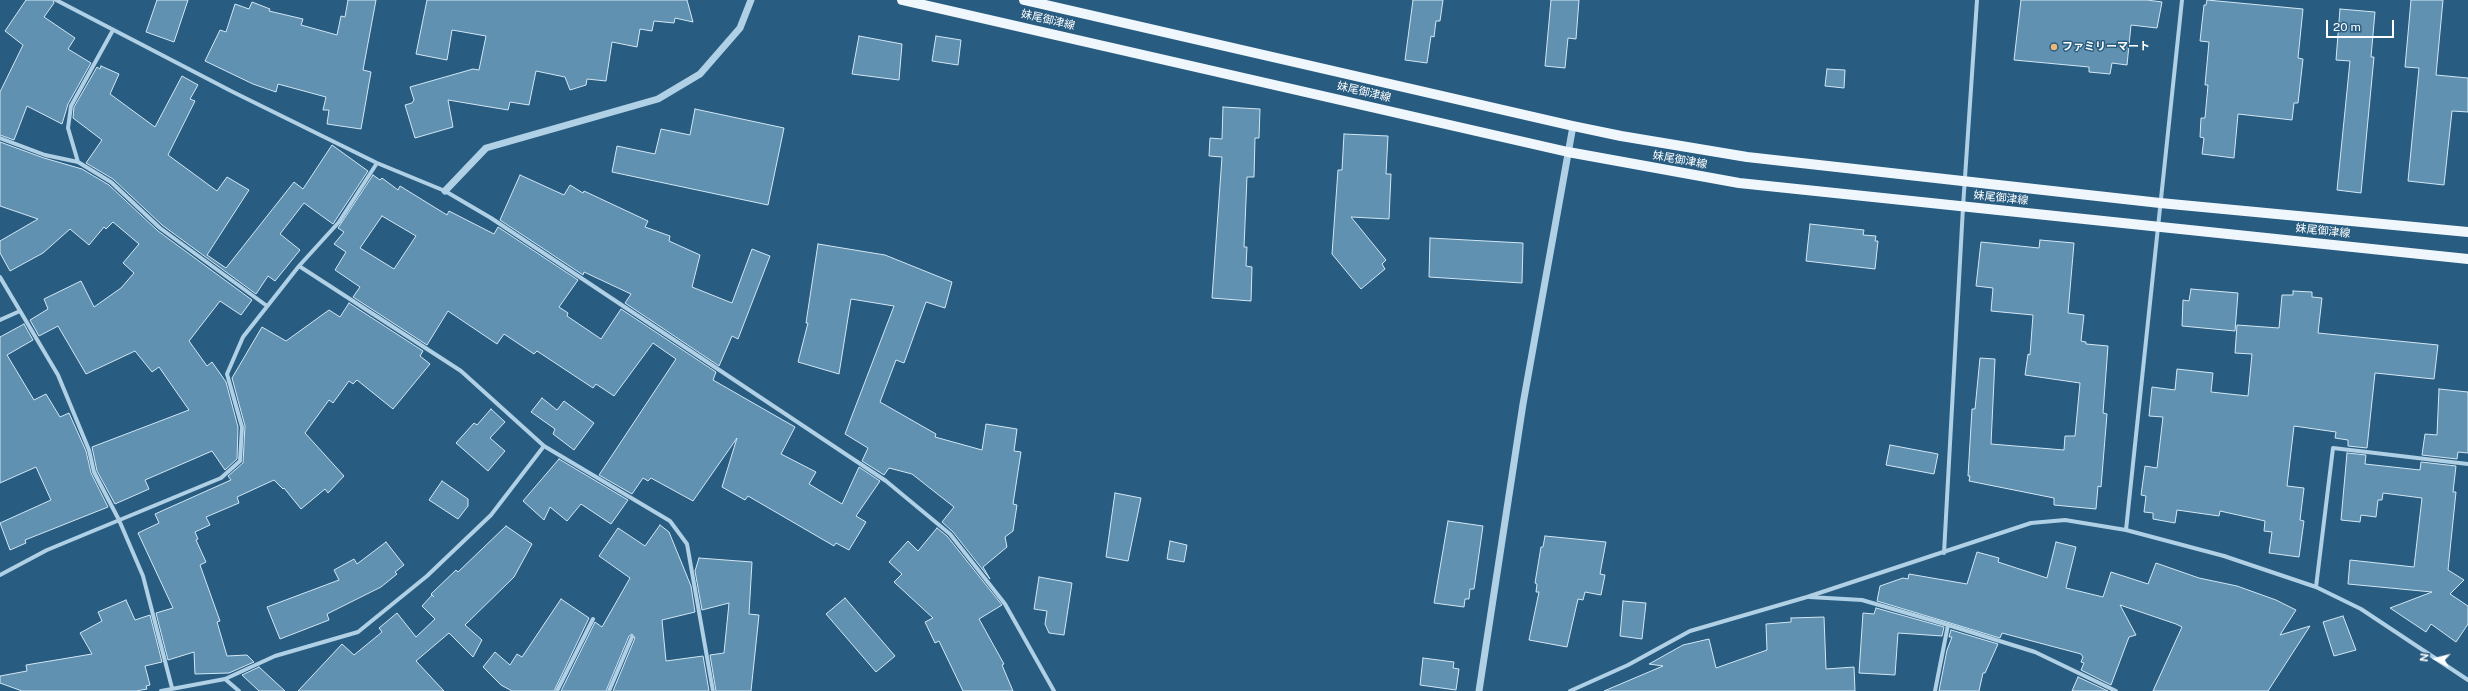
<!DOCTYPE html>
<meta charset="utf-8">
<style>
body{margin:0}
#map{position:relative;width:2468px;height:691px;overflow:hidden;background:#285c80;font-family:"Public Sans",sans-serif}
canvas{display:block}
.north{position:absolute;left:2416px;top:639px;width:40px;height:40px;-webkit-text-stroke:3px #285c80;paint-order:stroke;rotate:277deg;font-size:11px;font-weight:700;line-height:16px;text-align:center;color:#fff}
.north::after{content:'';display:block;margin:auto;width:14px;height:18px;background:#fff;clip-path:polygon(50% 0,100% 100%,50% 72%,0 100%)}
.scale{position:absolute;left:2326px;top:20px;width:68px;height:18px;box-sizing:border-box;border:2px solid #fff;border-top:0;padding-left:5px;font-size:12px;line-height:14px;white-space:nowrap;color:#fff;-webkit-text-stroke:3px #285c80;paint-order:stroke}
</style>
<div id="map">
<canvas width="2468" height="691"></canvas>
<div class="north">N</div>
<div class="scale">20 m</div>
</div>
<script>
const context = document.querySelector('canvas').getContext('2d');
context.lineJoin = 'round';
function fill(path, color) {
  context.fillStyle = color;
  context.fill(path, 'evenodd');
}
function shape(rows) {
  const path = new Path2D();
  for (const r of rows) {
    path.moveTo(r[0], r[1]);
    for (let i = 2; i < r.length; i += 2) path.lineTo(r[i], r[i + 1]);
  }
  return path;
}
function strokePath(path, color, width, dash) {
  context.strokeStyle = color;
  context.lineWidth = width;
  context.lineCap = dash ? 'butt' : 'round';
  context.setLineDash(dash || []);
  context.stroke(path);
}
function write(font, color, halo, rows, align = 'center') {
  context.font = font + ' "Public Sans","Noto Sans JP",sans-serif';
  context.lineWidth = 3;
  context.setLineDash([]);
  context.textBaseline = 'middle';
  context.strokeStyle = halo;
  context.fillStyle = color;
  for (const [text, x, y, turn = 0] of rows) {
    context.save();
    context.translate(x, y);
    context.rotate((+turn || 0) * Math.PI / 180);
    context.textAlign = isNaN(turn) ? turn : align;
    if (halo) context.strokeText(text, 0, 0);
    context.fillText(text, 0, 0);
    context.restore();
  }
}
const building = shape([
 [26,0,53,0,54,3,44,17,75,38,68,49,91,63,68,104,62,124,27,106,14,140,0,135,0,92,23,45,5,31,26,0],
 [157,0,188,0,174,42,146,32,157,0],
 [348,0,376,0,363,70,371,72,361,129,327,124,329,110,323,110,326,97,278,84,276,92,253,84,205,61,220,30,226,32,235,4,249,9,252,2,270,9,269,11,303,19,301,25,337,35,341,16,345,17,348,0],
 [427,0,687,0,693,22,675,18,674,23,654,21,652,31,640,29,637,47,612,42,606,81,587,79,586,85,570,90,565,77,536,71,529,105,510,102,508,110,448,100,453,127,415,138,405,105,412,103,414,100,410,87,473,69,479,70,486,36,452,30,447,60,416,54,427,0],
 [1413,0,1443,0,1440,21,1436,21,1434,37,1431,36,1427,63,1405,60,1413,0],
 [1551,0,1579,0,1576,39,1568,38,1565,68,1545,66,1551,0],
 [2021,0,2147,0,2162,2,2157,28,2131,25,2127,65,2112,63,2110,74,2089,72,2089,67,2014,60,2021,0],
 [2207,0,2303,9,2298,58,2303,59,2298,103,2294,103,2292,120,2238,114,2234,158,2202,154,2204,138,2200,137,2201,118,2205,118,2208,85,2205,85,2209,42,2200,41,2204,5,2206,5,2207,0],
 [2411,0,2443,0,2436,75,2468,78,2468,112,2452,111,2444,185,2408,181,2419,68,2405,67,2411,0],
 [2340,9,2375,12,2371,57,2374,57,2361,193,2337,190,2350,61,2336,60,2340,9],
 [859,36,902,44,899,80,852,74,859,36],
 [936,36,961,40,958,65,932,61,936,36],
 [101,66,119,74,110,94,155,127,182,76,198,85,190,99,195,101,168,155,217,191,227,177,249,190,207,255,226,268,294,182,303,189,332,145,368,171,333,224,304,203,280,234,300,250,275,281,268,276,256,294,162,225,113,179,86,163,102,140,73,118,74,107,97,67,100,69,101,66],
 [1827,69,1845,70,1844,88,1825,86,1827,69],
 [1223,107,1260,109,1259,138,1255,138,1254,177,1247,177,1244,247,1247,247,1246,266,1252,267,1251,301,1212,298,1222,157,1209,156,1210,138,1222,139,1223,107],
 [695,109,784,128,768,205,612,172,617,146,655,154,661,129,690,135,695,109],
 [1344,134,1388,136,1386,174,1391,174,1389,219,1351,217,1386,260,1382,264,1385,269,1361,289,1332,254,1338,170,1342,170,1344,134],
 [0,142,44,158,82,169,109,185,158,231,252,300,241,315,220,301,189,341,207,366,212,362,226,382,238,427,237,459,225,470,212,451,145,480,149,489,115,504,97,471,92,447,189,410,159,367,152,372,135,351,86,374,58,326,39,336,30,320,48,309,44,299,81,281,94,307,121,288,134,273,123,263,139,244,113,222,106,229,104,227,89,245,70,229,43,253,10,271,0,253,0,241,38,219,0,206,0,142],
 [373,175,380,180,382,178,398,190,400,186,447,215,449,211,494,234,498,227,578,280,559,307,568,313,567,316,601,339,621,309,716,372,713,380,795,427,781,454,816,472,809,484,842,504,859,467,880,481,856,516,866,522,849,550,836,543,834,546,748,496,745,500,722,487,737,438,693,501,651,478,648,481,643,478,632,494,599,475,676,359,653,343,614,396,596,384,593,388,537,351,534,354,504,334,497,344,448,311,427,345,353,297,360,287,335,270,346,252,334,244,344,232,338,228,373,175],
 [382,216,416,236,394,269,360,248,382,216],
 [520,175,564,195,570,185,583,193,584,191,648,221,645,227,670,236,669,241,700,255,692,287,732,303,752,249,770,256,738,339,732,336,719,366,625,303,631,294,584,272,583,275,500,220,520,175],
 [1810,224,1864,230,1863,235,1876,236,1875,241,1878,241,1875,269,1806,261,1810,224],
 [1430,238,1523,243,1522,283,1429,277,1430,238],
 [2040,240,2074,243,2068,313,2084,315,2081,341,2086,342,2086,344,2108,346,2103,413,2107,414,2101,487,2098,486,2096,509,2054,505,2054,498,1969,481,1970,476,1968,476,1972,409,1975,409,1980,358,1995,359,1991,444,2064,450,2065,436,2075,436,2080,383,2025,375,2028,354,2030,355,2033,315,1991,311,1993,288,1976,286,1981,242,2039,248,2040,240],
 [818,244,885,255,952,282,945,308,926,302,904,363,896,360,880,402,936,434,935,437,982,450,986,424,1017,429,1014,451,1021,452,1013,504,1017,505,1013,531,1005,537,1007,547,983,567,990,579,953,532,942,522,954,507,912,474,889,468,884,475,862,461,868,448,845,434,894,306,851,299,839,374,798,362,808,323,806,323,818,244],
 [2191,289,2238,293,2235,331,2182,326,2183,300,2189,301,2191,289],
 [2293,291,2312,292,2312,297,2322,298,2318,333,2438,345,2434,379,2375,373,2367,448,2348,446,2348,440,2335,438,2336,432,2294,426,2287,486,2304,488,2300,520,2304,521,2299,557,2269,553,2272,532,2264,531,2265,521,2220,511,2219,516,2177,510,2175,523,2153,519,2153,513,2144,512,2146,496,2141,495,2145,466,2157,468,2163,417,2149,416,2152,387,2175,390,2177,369,2213,373,2211,392,2248,396,2252,354,2235,353,2237,325,2279,328,2282,295,2293,295,2293,291],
 [349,303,423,351,420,356,430,364,393,409,357,380,353,384,349,381,333,403,329,400,305,433,344,476,328,493,325,489,301,509,284,488,283,489,274,480,237,497,239,503,206,517,210,525,195,532,198,539,196,540,206,562,200,565,220,621,217,622,227,656,247,655,254,662,229,673,195,674,194,652,168,660,156,613,173,608,138,533,159,523,155,514,231,480,228,476,243,463,245,426,232,378,262,327,286,341,329,310,340,317,349,303],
 [24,324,33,340,7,355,34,400,46,394,60,417,69,413,86,451,91,473,108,507,25,540,26,543,10,550,0,523,51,500,36,467,0,483,0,337,24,324],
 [2439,389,2468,392,2468,453,2458,452,2457,459,2422,455,2425,434,2437,435,2439,389],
 [542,398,557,410,564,401,594,423,574,450,553,434,555,429,531,412,542,398],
 [491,409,505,422,490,438,505,451,488,471,456,443,474,423,477,425,491,409],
 [1890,445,1938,454,1934,474,1886,465,1890,445],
 [2347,453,2366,455,2365,464,2420,470,2421,462,2456,466,2453,492,2456,492,2448,570,2464,580,2450,594,2468,606,2468,624,2456,642,2431,624,2426,632,2390,608,2432,592,2348,584,2350,560,2414,567,2422,498,2383,493,2382,500,2378,500,2376,517,2361,515,2360,522,2341,520,2347,453],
 [559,459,628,500,611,524,581,504,567,521,550,507,544,520,523,501,559,459],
 [442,481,468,499,468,506,458,519,429,500,442,481],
 [1115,493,1141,498,1128,561,1106,557,1115,493],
 [1448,521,1483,526,1474,589,1470,589,1469,599,1465,599,1464,607,1434,603,1448,521],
 [660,525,669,532,691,586,695,612,662,620,666,661,703,656,709,691,613,691,635,638,632,634,629,636,606,691,561,691,595,622,602,627,630,578,599,556,618,528,645,546,660,525],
 [506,526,532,544,514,577,465,625,482,640,473,657,449,633,416,661,444,691,298,691,342,644,354,655,382,632,379,628,397,613,416,637,435,619,422,606,432,595,434,597,431,594,456,570,458,572,506,526],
 [937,528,947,536,1002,605,979,619,1004,664,1002,665,1013,691,963,691,939,641,935,643,925,622,933,618,894,582,902,574,889,562,908,541,918,551,937,528],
 [1545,536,1606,542,1600,574,1605,575,1601,595,1585,592,1583,600,1578,599,1567,647,1529,640,1539,592,1536,592,1537,584,1535,583,1541,547,1543,547,1545,536],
 [1170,541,1187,545,1184,562,1167,559,1170,541],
 [386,542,404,565,395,572,397,574,381,587,327,614,329,620,280,639,267,607,339,580,334,570,354,559,357,564,386,542],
 [2056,542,2076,547,2066,588,2103,597,2111,572,2148,584,2156,563,2199,578,2237,586,2276,600,2296,610,2280,635,2310,626,2268,691,2153,691,2182,627,2176,624,2120,605,2136,635,2129,637,2111,685,2081,670,2084,663,2081,662,2083,657,2081,654,2002,633,2000,638,1877,601,1880,586,1903,578,1908,579,1909,574,1967,584,1977,552,1999,558,1998,562,2047,578,2056,542],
 [699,558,752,562,749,614,759,615,751,691,716,691,710,655,724,653,729,603,702,610,695,571,699,558],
 [1039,577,1072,583,1064,635,1049,633,1045,624,1047,611,1034,609,1039,577],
 [845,598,895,656,876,672,826,614,845,598],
 [561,599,589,618,554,691,512,691,501,685,483,667,495,652,510,665,517,654,522,657,561,599],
 [126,600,135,620,150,615,162,662,145,666,150,685,146,686,147,689,136,691,22,691,0,683,0,676,27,671,26,665,92,654,80,633,102,621,98,612,126,600],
 [1623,601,1646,603,1642,639,1620,636,1623,601],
 [1876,608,1944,627,1942,636,1898,633,1895,675,1859,673,1863,613,1874,614,1876,608],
 [2343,616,2356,650,2334,656,2323,622,2343,616],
 [1791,618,1824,617,1826,669,1854,667,1855,691,1604,691,1663,666,1649,664,1683,645,1709,639,1716,668,1767,650,1766,624,1791,622,1791,618],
 [1951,630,1998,644,1985,673,1983,673,1979,691,1939,691,1947,650,1952,637,1949,637,1951,630],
 [1423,658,1454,662,1453,668,1459,669,1456,690,1420,685,1423,658],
 [259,667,285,691,259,691,242,675,259,667],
 [2078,677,2108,691,2072,691,2078,677]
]);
const minor = shape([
 [56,0,233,92,377,163,445,191,491,218,886,481,950,534,1005,604,1054,691],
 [113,30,71,106,68,128,78,162,111,182,160,228,267,306],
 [0,138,45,155,78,162],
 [299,266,461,371,544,446,670,521,687,544,713,691],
 [0,277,58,375,89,450,94,472,119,520,143,576,172,688],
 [0,320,20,311],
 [2126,530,2182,0],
 [1944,553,1963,207,1977,0],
 [0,575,47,550,221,478,240,461,242,427,227,374,243,337,299,266,339,222,377,163],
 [2316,587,2333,448,2468,464],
 [1809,597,1862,600,1948,625,2035,652,2116,691],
 [225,679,239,691],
 [161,691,225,679,275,656,358,632,427,576,491,515,544,446],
 [557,691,593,619],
 [609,691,632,637],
 [1570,691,1628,665,1690,631,1807,597,2031,523,2065,520,2126,530,2224,556,2316,587,2361,609,2468,680],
 [1935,691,1948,625]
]);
const tertiary = shape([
 [445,191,486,148,658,99,700,74,740,28,751,0],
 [1479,691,1523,404,1573,126]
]);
const primary = shape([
 [902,0,1568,152,1739,183,2468,259],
 [1024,0,1573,126,1621,136,1747,157,2160,203,2468,232]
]);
const markers = [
 [2054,47,4,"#edb775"]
];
const streetNames = [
 ["妹尾御津線",1048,20,13],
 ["妹尾御津線",1364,92,13],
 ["妹尾御津線",1680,160,10],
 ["妹尾御津線",2001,198,6],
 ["妹尾御津線",2323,231,6]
];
const poiNames = [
 ["ファミリーマート",2062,47]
];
fill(building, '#6091b0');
strokePath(building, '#d2e7f5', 1);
strokePath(minor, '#afd0e5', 4);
strokePath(tertiary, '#afd0e5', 7);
strokePath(primary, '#eff7fd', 10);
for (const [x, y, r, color] of markers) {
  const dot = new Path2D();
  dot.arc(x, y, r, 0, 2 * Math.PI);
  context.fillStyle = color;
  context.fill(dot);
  strokePath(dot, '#285c80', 1.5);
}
write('11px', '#fff', '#285c80', streetNames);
write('bold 11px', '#fff', '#285c80', poiNames, 'left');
</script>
